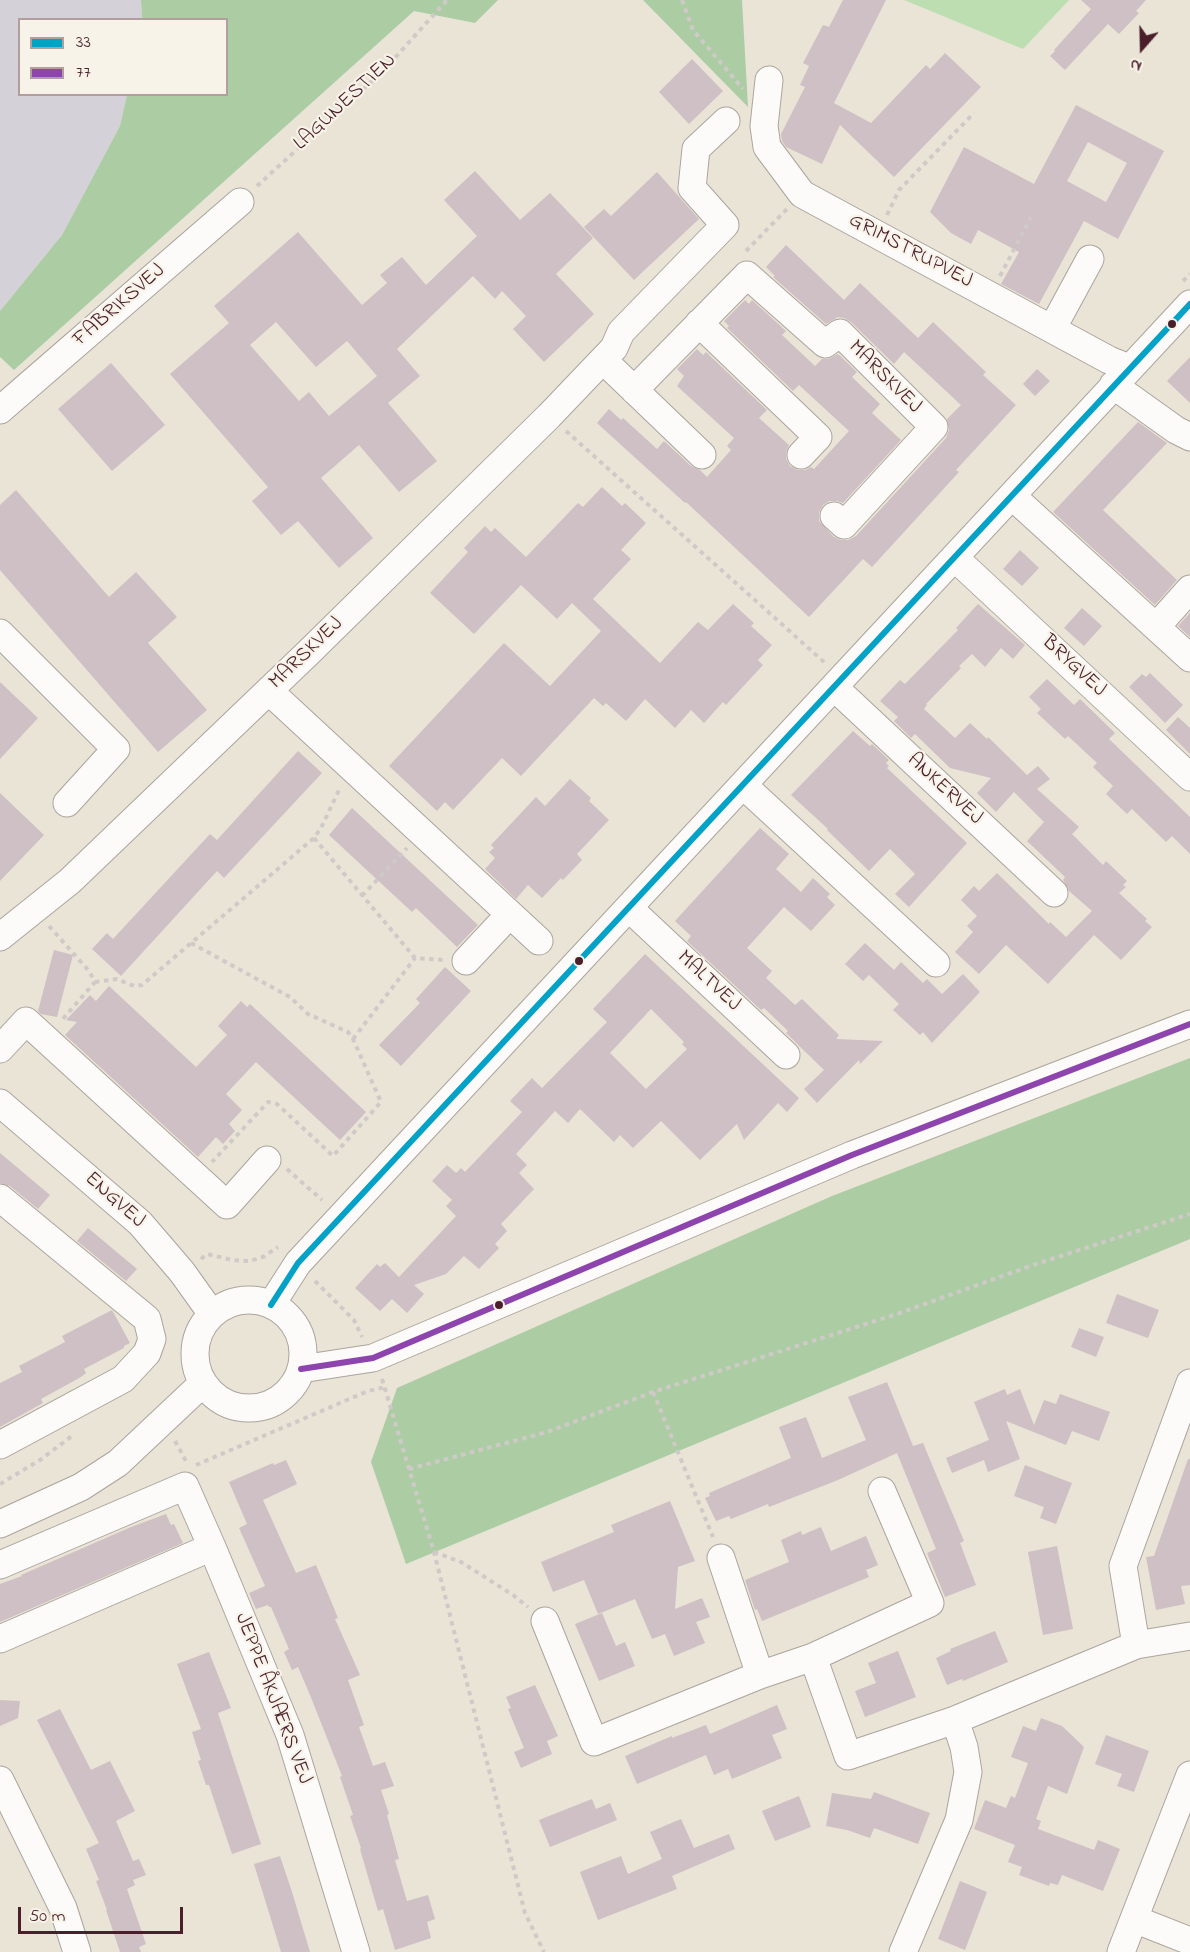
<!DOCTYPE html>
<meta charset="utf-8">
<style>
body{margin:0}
#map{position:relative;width:1190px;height:1952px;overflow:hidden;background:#e9e4d6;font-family:"Indie Flower",sans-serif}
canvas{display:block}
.legend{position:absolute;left:18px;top:18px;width:210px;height:78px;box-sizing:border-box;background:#f7f3e8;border:2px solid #b29e9c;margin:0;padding:8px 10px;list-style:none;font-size:18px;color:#4a1f2b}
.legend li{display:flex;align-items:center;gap:12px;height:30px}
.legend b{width:30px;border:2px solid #b29e9c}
.north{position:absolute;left:1112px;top:18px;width:60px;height:60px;-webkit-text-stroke:4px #f7f3e8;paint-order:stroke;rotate:200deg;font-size:16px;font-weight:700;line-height:24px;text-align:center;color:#4a1f2b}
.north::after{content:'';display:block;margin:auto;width:21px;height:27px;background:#4a1f2b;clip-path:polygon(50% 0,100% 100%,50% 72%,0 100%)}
.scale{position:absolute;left:18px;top:1907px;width:165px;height:27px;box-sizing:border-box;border:3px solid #4a1f2b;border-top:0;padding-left:8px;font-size:18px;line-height:21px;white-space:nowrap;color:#4a1f2b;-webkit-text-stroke:4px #f7f3e8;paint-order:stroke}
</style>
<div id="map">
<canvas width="1190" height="1952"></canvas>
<ul class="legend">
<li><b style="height:8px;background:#04a2c6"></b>33</li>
<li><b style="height:8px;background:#8e44ad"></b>77</li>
</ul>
<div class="north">N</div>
<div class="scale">50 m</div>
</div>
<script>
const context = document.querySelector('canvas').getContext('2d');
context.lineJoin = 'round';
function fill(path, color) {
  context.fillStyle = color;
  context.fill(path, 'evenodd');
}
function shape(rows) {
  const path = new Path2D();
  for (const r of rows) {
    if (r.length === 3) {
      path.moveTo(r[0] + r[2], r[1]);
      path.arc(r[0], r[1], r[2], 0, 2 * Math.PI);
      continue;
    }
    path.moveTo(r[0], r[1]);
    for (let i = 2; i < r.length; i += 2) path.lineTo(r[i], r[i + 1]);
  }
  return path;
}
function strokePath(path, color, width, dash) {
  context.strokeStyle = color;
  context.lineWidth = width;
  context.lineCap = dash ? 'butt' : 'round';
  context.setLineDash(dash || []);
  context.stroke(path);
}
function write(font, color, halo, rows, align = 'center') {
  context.font = font + ' "Indie Flower",sans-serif';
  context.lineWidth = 4.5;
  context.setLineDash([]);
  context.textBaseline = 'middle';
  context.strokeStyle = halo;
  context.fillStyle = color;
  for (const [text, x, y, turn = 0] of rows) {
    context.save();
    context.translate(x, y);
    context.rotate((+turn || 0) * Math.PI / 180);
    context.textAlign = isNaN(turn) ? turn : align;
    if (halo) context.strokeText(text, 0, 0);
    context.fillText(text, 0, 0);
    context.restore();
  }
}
const industrial = shape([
 [0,0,141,0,142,19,20,20,20,94,127,95,120,126,62,235,0,311]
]);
const green = shape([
 [904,0,1069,0,1023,49]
]);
const forest = shape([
 [141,0,498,0,475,23,414,11,14,370,0,357,0,311,62,235,120,126,127,95,226,94,226,20,142,19],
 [643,0,742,0,748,107],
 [1190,1058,1190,1239,406,1564,371,1462,397,1388,832,1196]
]);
const building = shape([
 [843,0,886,0,834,103,871,123,926,65,930,69,945,53,981,87,894,177,840,125,822,164,786,147,782,141,781,134,805,87,800,85,809,66,803,63,823,25,829,27],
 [1081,0,1146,0,1136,11,1139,13,1119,34,1108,24,1065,70,1050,56,1055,51,1054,50,1091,9],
 [692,59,723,91,689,124,659,92],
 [1076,105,1164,151,1118,239,1084,221,1039,304,1001,284,1019,252,978,230,971,244,951,233,930,212,964,147,1034,184],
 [1088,142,1127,163,1106,202,1067,181],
 [475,171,520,220,550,193,593,238,556,274,594,314,544,362,513,329,526,316,502,291,495,299,473,276,397,349,420,376,388,403,437,461,399,492,359,445,321,478,373,538,339,568,298,521,281,535,252,501,268,487,170,374,229,323,214,306,298,232,362,305,387,283,380,275,402,257,426,285,477,236,444,200],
 [276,322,316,367,347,341,377,376,329,416,309,392,299,401,250,345],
 [657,172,699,219,634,280,584,227,604,209,611,216],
 [786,245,844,300,860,283,918,338,933,322,986,372,983,375,1016,405,956,470,959,472,872,567,863,559,809,617,686,502,685,503,597,423,609,409,621,420,623,418,657,449,664,441,691,466,700,470,707,477,731,450,727,446,734,438,677,386,684,376,677,369,697,349,703,355,706,352,767,410,759,418,789,445,786,452,786,459,790,466,798,470,805,470,811,467,814,469,849,431,799,385,793,391,727,328,729,326,724,321,745,300,749,304,752,300,786,331,782,335,815,366,822,359,828,359,838,354,857,372,852,377,880,404,872,413,901,440,843,503,837,501,829,501,823,505,819,512,819,521,834,537,841,540,848,540,856,536,946,438,949,430,947,419,961,405,904,352,894,364,851,322,844,318,838,317,826,324,773,277,775,276,766,267],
 [1190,357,1190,403,1167,381],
 [111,363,165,425,112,471,58,409],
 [1037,369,1050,381,1035,396,1023,384],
 [1138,422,1167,443,1103,510,1177,580,1155,605,1053,512],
 [602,487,622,506,625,503,646,523,621,550,631,559,593,599,660,663,698,622,708,630,733,604,754,623,751,626,772,645,758,660,763,665,726,705,723,702,704,723,691,710,675,728,645,699,626,721,606,703,603,706,594,698,521,776,502,758,453,810,445,802,437,811,389,766,504,643,550,686,601,631,572,603,557,619,521,585,474,634,430,593,468,552,464,548,485,526,491,532,495,528,526,557,578,503,583,507],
 [16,490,109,597,136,572,177,617,148,643,207,710,158,752,0,570,0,505],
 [1020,550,1039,568,1022,586,1003,569],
 [978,604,1025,645,1013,659,1001,648,985,667,972,654,959,666,961,668,926,704,927,705,924,709,955,738,970,723,987,739,988,737,1027,775,1038,766,1050,779,1037,789,1079,827,1072,834,1103,865,1106,861,1127,881,1123,885,1126,887,1119,893,1147,919,1145,921,1152,927,1121,960,1094,935,1048,984,1006,945,979,974,955,952,973,932,967,926,977,916,961,900,974,886,979,891,997,873,1049,924,1050,922,1066,937,1092,911,1069,891,1063,880,1065,877,1027,841,1044,822,1014,792,996,812,977,793,991,778,950,768,915,734,911,738,894,721,898,717,880,701,900,680,905,684,958,630,956,628],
 [1082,608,1102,626,1084,646,1064,628],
 [1190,613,1190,637,1178,626],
 [1150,673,1183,705,1165,723,1129,687,1142,674,1146,677],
 [1047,679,1074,705,1080,699,1115,733,1109,739,1190,817,1190,854,1172,836,1166,842,1132,809,1127,814,1106,794,1113,786,1093,767,1097,763,1068,736,1065,739,1037,713,1041,709,1029,697],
 [0,682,38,718,0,759],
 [1178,717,1190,728,1190,754,1166,730],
 [853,731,870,746,872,744,889,760,886,763,889,766,887,768,967,843,909,907,895,894,915,874,890,849,869,871,827,830,828,829,791,795],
 [298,751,322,773,224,878,217,871,121,976,92,949,107,933,113,939,210,834,217,840],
 [570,779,591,798,589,801,609,820,577,854,582,860,563,880,561,878,542,898,528,885,516,899,485,869,495,858,489,852,494,848,491,845,536,797,545,806],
 [0,793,44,835,0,881],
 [352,808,478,925,457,947,416,908,412,912,329,835],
 [760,828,789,854,776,869,801,892,813,878,830,894,827,897,835,905,811,931,784,907,747,948,772,971,766,978,795,1005,802,999,839,1035,836,1039,883,1041,860,1064,859,1060,817,1103,804,1089,824,1070,786,1033,788,1031,764,1008,761,1010,687,941,691,936,675,921],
 [865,943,894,970,901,962,923,983,927,979,942,994,963,974,980,992,932,1043,923,1032,920,1035,893,1010,899,1004,869,975,863,981,845,964],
 [54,950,73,955,57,1017,41,1014,38,1011],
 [645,954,799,1098,787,1112,778,1103,744,1140,737,1124,700,1160,661,1121,633,1148,620,1135,614,1142,580,1109,568,1123,555,1111,516,1154,527,1165,519,1173,534,1189,501,1224,507,1231,495,1244,499,1248,479,1269,464,1256,446,1274,414,1285,424,1294,407,1313,392,1299,380,1311,355,1288,377,1264,380,1267,385,1263,399,1277,456,1216,446,1206,452,1200,432,1181,447,1165,456,1173,461,1168,465,1172,522,1112,510,1101,532,1078,542,1088,607,1022,593,1009],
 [651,1009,684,1042,682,1044,687,1049,646,1089,610,1053],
 [445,967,471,991,401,1066,379,1045,420,1003,416,999],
 [109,986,196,1067,227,1035,218,1026,241,1001,247,1007,250,1004,366,1112,340,1140,256,1062,226,1094,242,1110,229,1124,235,1131,223,1144,216,1137,198,1157,65,1035,77,1022,66,1020,90,995,96,1001],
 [0,1153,50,1195,38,1209,10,1186,0,1183],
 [88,1228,137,1269,126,1281,77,1241],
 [1117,1294,1159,1310,1148,1338,1106,1323],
 [112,1310,130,1343,124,1346,124,1348,84,1369,86,1373,81,1377,41,1399,43,1403,0,1427,0,1383,22,1372,19,1366,65,1342,62,1336],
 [1079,1328,1104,1337,1096,1357,1071,1347],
 [887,1382,913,1446,923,1443,964,1541,960,1543,976,1585,945,1597,927,1553,936,1549,897,1453,838,1480,769,1507,768,1504,731,1519,729,1516,716,1521,705,1498,710,1496,709,1493,791,1458,779,1427,806,1417,822,1458,866,1440,848,1397],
 [1005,1389,1007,1395,1020,1389,1034,1425,1044,1400,1056,1404,1060,1394,1110,1412,1099,1441,1072,1431,1066,1445,1006,1421,1020,1459,988,1472,984,1460,952,1473,946,1458,989,1440,974,1402],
 [1188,1459,1190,1459,1190,1585,1181,1586,1185,1604,1156,1610,1146,1557,1154,1556],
 [286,1460,297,1484,263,1500,296,1573,316,1565,338,1618,335,1619,360,1675,348,1680,364,1725,359,1727,373,1766,385,1762,394,1786,381,1790,389,1814,387,1815,399,1859,395,1860,407,1901,428,1895,435,1919,427,1922,431,1938,395,1950,383,1909,378,1911,360,1849,361,1848,350,1816,353,1815,340,1777,342,1776,310,1695,298,1667,292,1670,284,1652,289,1649,271,1607,269,1607,268,1605,256,1609,249,1593,265,1586,239,1528,247,1524,229,1482,273,1463,274,1465],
 [1025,1465,1072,1483,1056,1524,1040,1518,1044,1507,1014,1496],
 [670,1501,695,1561,678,1567,675,1609,702,1598,710,1617,696,1622,705,1643,674,1656,665,1634,652,1639,635,1599,598,1614,584,1580,553,1592,541,1562,614,1532,611,1525],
 [166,1514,171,1525,174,1524,183,1543,0,1622,0,1584,22,1576,21,1575,131,1527],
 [821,1527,831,1551,866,1536,878,1565,866,1570,869,1577,762,1621,757,1609,755,1610,745,1580,789,1562,781,1540,801,1531,802,1535],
 [1057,1546,1073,1629,1043,1635,1028,1552],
 [602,1613,616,1646,625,1642,635,1666,599,1681,575,1624],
 [995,1631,1008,1662,963,1681,962,1679,947,1685,936,1658,951,1651,950,1649],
 [898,1651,916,1697,865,1717,855,1691,876,1683,868,1663],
 [209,1652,231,1708,218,1713,261,1844,232,1854,209,1785,206,1785,198,1761,201,1760,192,1732,201,1729,177,1664],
 [535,1685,558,1736,547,1741,552,1754,521,1768,514,1752,524,1748,508,1709,511,1708,506,1697],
 [0,1700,20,1701,18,1718,0,1726],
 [777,1705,787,1729,772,1735,782,1758,732,1779,728,1769,714,1775,706,1755,637,1784,625,1756,672,1736,672,1738,706,1725,710,1734],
 [60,1709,91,1770,110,1761,135,1811,116,1821,133,1861,139,1859,146,1875,133,1880,135,1885,127,1889,146,1944,139,1947,141,1952,120,1952,106,1910,107,1910,96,1881,99,1880,86,1849,99,1843,37,1720],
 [1041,1718,1062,1726,1084,1747,1067,1794,1048,1786,1036,1819,1041,1821,1038,1829,1094,1850,1098,1840,1120,1849,1103,1891,1062,1875,1058,1885,1050,1883,1049,1886,1019,1875,1022,1867,1008,1862,1015,1845,974,1829,985,1800,1006,1808,1011,1796,1015,1798,1028,1763,1011,1757,1023,1726,1036,1731],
 [1106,1735,1149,1751,1134,1792,1117,1786,1122,1774,1095,1764],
 [874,1792,930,1813,918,1844,874,1828,870,1838,847,1830,826,1826,832,1793,871,1799],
 [799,1796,811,1827,775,1841,762,1811],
 [592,1799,596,1809,610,1803,617,1820,550,1847,539,1820],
 [681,1819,694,1848,729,1834,735,1849,672,1876,677,1889,598,1920,580,1872,621,1856,628,1874,662,1859,650,1832],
 [280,1856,292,1892,310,1952,281,1952,254,1864],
 [960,1881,987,1892,965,1950,938,1939]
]);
const path = shape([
 [682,0,693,30,743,89],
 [257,186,384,70,447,0],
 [887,215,899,190,974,113],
 [746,251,787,209],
 [1000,276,1031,217],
 [1183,281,1190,274],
 [566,431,824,662],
 [314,838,415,958,444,960],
 [362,896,407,848],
 [49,926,89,971,95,982,61,1021],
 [191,943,290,997,308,1014,348,1032,353,1039,381,1102,333,1156,277,1104,268,1102,212,1162],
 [95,982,117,979,134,986,142,985,314,838,321,828,340,788],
 [353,1039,415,958],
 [287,1169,322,1200],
 [201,1259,207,1254,232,1260,249,1261,263,1257,278,1247],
 [315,1281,354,1320,362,1337],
 [382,1379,434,1552,525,1913,544,1952],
 [653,1392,713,1537],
 [175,1441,187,1463],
 [196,1465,368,1391,386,1387],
 [409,1469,547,1432,653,1392,897,1314,1033,1265,1190,1214],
 [0,1484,40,1460,72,1436],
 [434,1552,461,1562,513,1595,528,1607]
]);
const minor = shape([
 [769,80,764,126,767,147,802,194,1109,360,1129,368],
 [699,323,818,437,801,455],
 [1052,329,1090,259],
 [603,360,702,455],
 [1113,385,1176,430,1190,437],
 [634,390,747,275,825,344,840,333,934,427,844,525,834,516],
 [0,410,240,202],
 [1012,496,1190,658],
 [955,558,1190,777],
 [1156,627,1190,589],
 [0,633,116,749,67,803],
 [834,687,1054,893],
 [269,691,539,941],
 [743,785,936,963],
 [629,908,786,1055],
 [0,937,70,881,308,653,549,416,614,348,621,332,725,225,692,188,696,149,726,121],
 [466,961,510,914],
 [0,1049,26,1021,227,1205,267,1160],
 [0,1103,140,1223,182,1272,212,1314],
 [0,1198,147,1319,152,1339,147,1353,123,1379,0,1445],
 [249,1354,54],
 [271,1305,298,1263,1190,304],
 [301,1369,373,1358,852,1155,1190,1024],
 [0,1524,81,1487,118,1463,202,1384],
 [721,1558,760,1675],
 [0,1565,185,1486,212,1547,290,1735,356,1952],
 [545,1621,594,1742,760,1675,813,1657,848,1756,955,1720,1136,1645,1190,1636],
 [0,1639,212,1547],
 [1136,1645,1123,1566,1190,1383],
 [813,1657,930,1603,882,1491],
 [0,1780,63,1908,77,1952],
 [1134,1919,1190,1941],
 [903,1952,959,1820,968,1772,964,1747,955,1720],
 [1121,1952,1190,1775]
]);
const bus1 = shape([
 [271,1305,298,1263,1190,304]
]);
const bus2 = shape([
 [301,1369,373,1358,852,1155,1190,1024]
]);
const markers = [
 [1172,324,5,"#4a1f2b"],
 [579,961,5,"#4a1f2b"],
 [499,1305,5,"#4a1f2b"]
];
const streetNames = [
 ["LAGUNESTIEN",346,103,-43],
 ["GRIMSTRUPVEJ",910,252,28],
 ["FABRIKSVEJ",120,306,-41],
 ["MARSKVEJ",884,378,45],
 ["MARSKVEJ",307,654,-44],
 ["BRYGVEJ",1073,667,43],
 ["ANKERVEJ",944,790,43],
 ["MALTVEJ",708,982,43],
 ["ENGVEJ",114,1201,42],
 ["JEPPE ÅKJÆRS VEJ",272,1699,69]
];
fill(industrial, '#d4d1d9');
fill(green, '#bcdeb1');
fill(forest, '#accda4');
fill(building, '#cec0c4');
strokePath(minor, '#aca49d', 29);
strokePath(path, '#cfcac8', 4, [4.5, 4.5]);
strokePath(minor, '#fcfbf9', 27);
strokePath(bus1, '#04a2c6', 6);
strokePath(bus2, '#8e44ad', 6);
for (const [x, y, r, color] of markers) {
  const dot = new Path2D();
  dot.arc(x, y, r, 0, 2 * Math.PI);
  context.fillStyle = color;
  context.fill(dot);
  strokePath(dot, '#f7f3e8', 2);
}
write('21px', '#4a1f2b', '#f7f3e8', streetNames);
</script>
